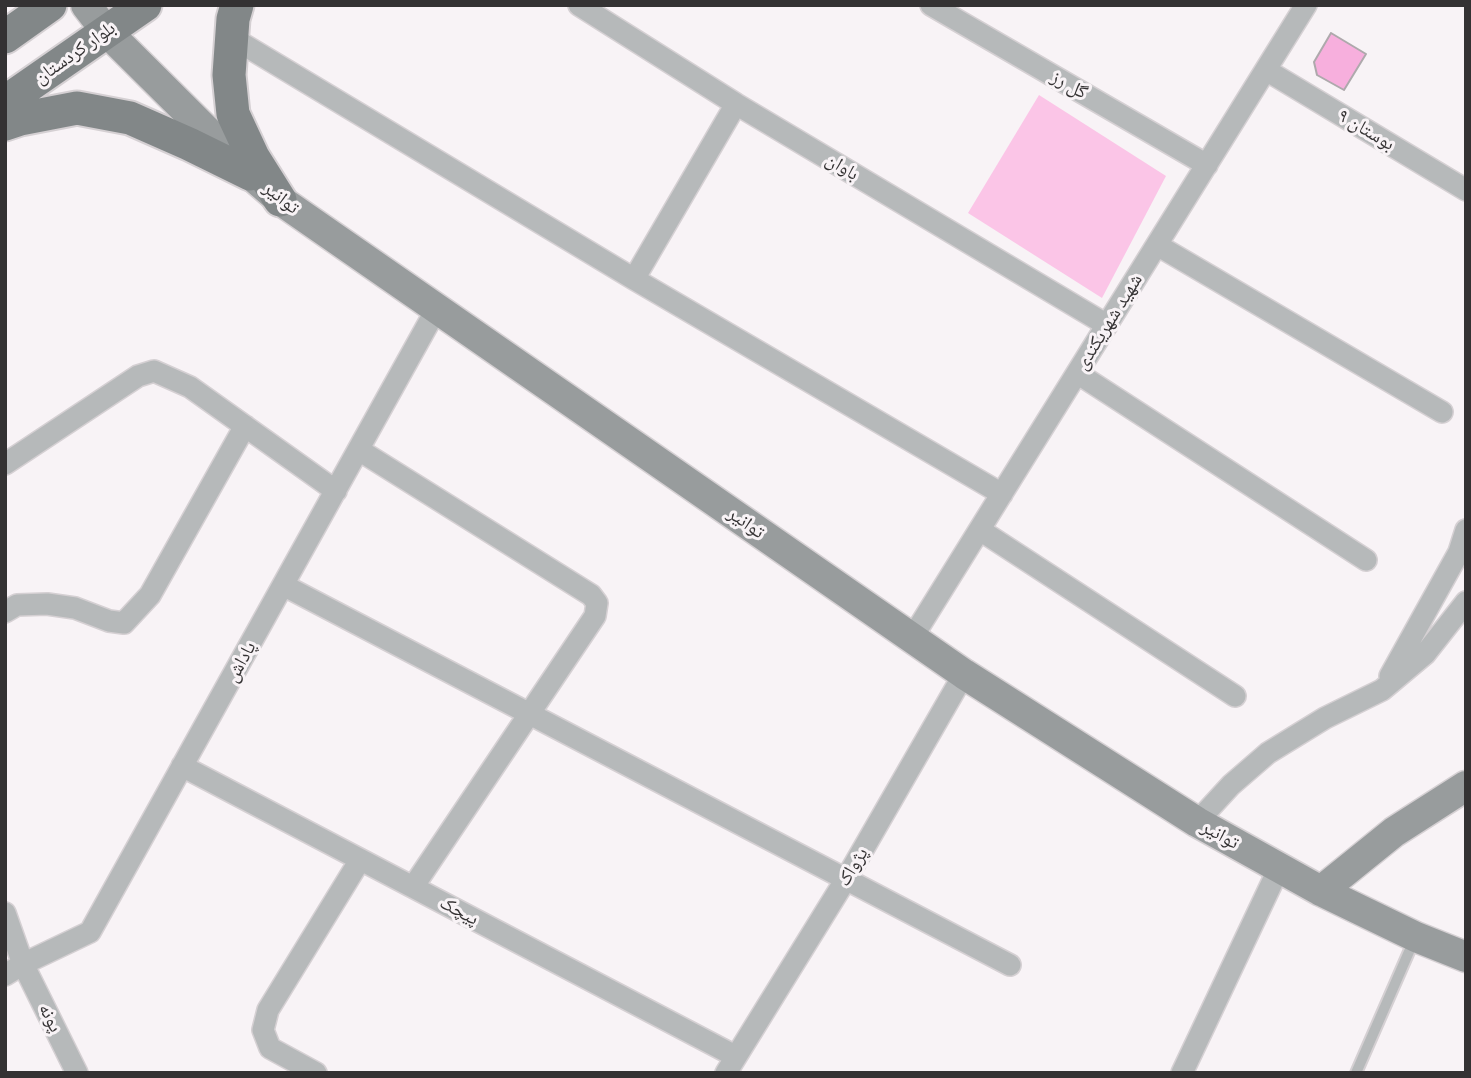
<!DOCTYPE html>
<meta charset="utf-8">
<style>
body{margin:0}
#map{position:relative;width:1471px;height:1078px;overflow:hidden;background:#f8f3f6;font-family:"IBM Plex Sans",sans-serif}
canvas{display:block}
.frame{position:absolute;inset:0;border:7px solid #343233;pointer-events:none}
</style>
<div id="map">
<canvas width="1471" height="1078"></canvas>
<div class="frame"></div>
</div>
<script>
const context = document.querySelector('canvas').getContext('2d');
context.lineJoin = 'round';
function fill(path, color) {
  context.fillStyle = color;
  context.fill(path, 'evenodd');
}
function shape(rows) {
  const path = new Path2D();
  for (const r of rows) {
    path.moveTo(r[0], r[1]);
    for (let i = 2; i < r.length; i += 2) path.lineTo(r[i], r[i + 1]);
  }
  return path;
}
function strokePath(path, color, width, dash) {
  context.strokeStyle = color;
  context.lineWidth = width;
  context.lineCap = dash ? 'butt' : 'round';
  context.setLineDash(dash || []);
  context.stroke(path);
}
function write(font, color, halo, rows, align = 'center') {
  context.font = font + ' "IBM Plex Sans","Noto Naskh Arabic",sans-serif';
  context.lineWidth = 6;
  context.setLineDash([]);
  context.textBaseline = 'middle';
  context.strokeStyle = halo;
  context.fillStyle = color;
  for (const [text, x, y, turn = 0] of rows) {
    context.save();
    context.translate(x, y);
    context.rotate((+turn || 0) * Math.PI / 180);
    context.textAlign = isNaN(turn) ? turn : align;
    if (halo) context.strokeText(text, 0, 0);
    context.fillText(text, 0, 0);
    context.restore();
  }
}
const green = shape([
 [1039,95,1166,176,1102,298,968,213]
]);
const building = shape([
 [1331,33,1366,54,1344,90,1317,75,1314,62,1331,33]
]);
const lane = shape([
 [1356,1073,1415,938]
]);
const street = shape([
 [579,5,736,104,1107,325],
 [931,5,1207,165],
 [231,37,634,279,1002,494],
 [1266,70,1466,190],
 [1157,245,1442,412],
 [634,279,736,104],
 [1077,373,1366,560],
 [359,450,591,595,597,603,595,616,413,887],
 [5,464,138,376,154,371,190,387,336,491],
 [980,530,1235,696],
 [283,585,1010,965],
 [5,612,17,605,47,604,75,608,109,621,124,623,150,595,245,426],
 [912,638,1306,5],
 [1390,676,1459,552,1466,530],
 [182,766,735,1056],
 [1197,822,1231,785,1268,753,1325,718,1382,690,1425,654,1466,602],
 [5,913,23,964,77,1073],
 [5,975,23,964,90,932,437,308],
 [316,1073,270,1048,263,1030,268,1010,360,860],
 [726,1073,846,879,964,674],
 [1182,1073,1279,868]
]);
const secondary = shape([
 [86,5,106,31,250,174,280,200,912,638,964,674,1197,822,1321,891,1416,937,1466,957],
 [1321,891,1394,832,1466,786]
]);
const primary = shape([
 [237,5,233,19,229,75,233,114,253,157,280,200],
 [5,37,50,5],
 [5,102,145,5],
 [5,124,20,119,77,108,130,118,189,144,250,174]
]);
const streetNames = [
 ["بلوار کردستان",75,53,-35],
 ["گل رز",1069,85,30],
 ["بوستان ۹",1366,130,31],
 ["باوان",842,167,31],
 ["توانیر",281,198,38],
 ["شهید شهریکندی",1109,322,-58],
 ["توانیر",746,523,35],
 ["پاداش",241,662,-61],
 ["توانیر",1220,835,29],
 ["پژواک",853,867,-59],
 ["پیچک",459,911,28],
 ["پونه",50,1018,63]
];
fill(green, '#fbc5e7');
fill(building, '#f7afdd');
strokePath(building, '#aea9ac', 2);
strokePath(lane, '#d5d0d3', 14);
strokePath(street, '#d5d0d3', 24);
strokePath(secondary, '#d5d0d3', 33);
strokePath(primary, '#d5d0d3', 37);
strokePath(lane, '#b6b9ba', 10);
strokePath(street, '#b6b9ba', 21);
strokePath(secondary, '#989c9d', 30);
strokePath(primary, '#828788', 33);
write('19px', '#343233', '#f8f3f6', streetNames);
</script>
